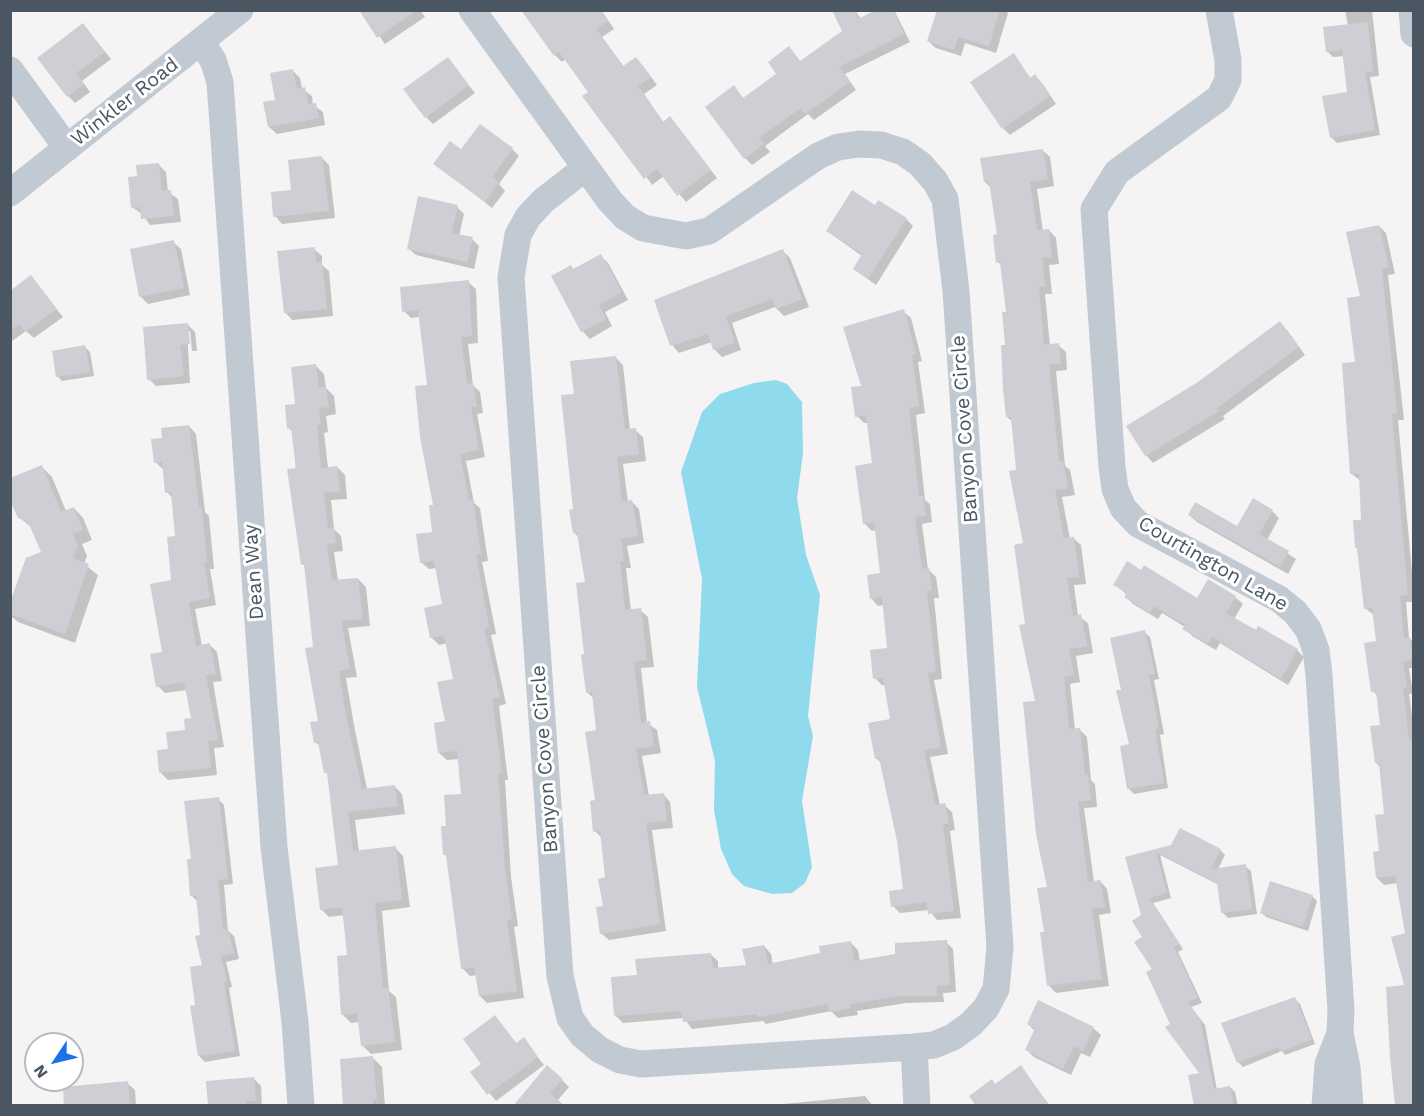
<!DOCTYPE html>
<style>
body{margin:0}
#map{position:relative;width:1424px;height:1116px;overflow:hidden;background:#f5f3f3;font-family:"Work Sans",sans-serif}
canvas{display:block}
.frame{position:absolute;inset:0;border:12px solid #4a5661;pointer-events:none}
.north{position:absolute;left:24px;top:1032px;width:60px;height:60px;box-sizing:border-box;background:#fff;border:2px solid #b7bbc0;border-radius:50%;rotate:235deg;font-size:16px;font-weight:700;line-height:24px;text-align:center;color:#4a5661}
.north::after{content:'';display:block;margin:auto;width:21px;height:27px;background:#1a73e8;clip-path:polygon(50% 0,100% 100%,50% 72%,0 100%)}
</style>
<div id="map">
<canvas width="1424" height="1116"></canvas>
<div class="frame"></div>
<div class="north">N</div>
</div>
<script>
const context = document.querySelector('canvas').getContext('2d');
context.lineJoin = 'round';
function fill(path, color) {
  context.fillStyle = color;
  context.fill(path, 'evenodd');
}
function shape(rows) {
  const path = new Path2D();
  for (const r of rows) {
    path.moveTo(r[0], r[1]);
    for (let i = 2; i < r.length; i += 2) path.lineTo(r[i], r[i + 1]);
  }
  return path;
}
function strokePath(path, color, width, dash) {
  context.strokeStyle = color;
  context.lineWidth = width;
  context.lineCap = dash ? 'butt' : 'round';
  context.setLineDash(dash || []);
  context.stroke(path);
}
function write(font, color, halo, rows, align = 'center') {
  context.font = font + ' "Work Sans",sans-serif';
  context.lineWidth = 6;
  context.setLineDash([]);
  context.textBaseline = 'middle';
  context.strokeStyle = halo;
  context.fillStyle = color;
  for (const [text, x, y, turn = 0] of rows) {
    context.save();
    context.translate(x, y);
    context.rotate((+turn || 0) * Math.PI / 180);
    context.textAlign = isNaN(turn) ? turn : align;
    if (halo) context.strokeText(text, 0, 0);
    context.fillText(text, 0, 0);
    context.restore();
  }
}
const water = shape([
 [776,380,787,384,802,402,803,453,797,498,806,555,820,595,808,716,813,736,802,801,812,867,805,883,792,893,772,894,744,886,732,874,721,849,714,810,715,761,697,687,702,579,681,472,702,412,720,394,754,383]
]);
const shadow = shape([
 [361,10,420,10,425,17,385,44],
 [521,10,601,10,614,29,602,37,624,67,636,59,643,66,657,85,644,94,664,123,677,126,717,178,686,202,664,176,652,185,566,59,562,62,555,55],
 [842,10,855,10,861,19,879,10,894,10,910,42,845,74,856,90,814,120,808,114,765,146,770,152,752,165,745,158,734,87,744,99,778,74,789,48,801,62,844,31],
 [938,10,1005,10,1008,13,996,53,965,43,961,56,936,48,928,41],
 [1345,10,1372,10,1379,76,1370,77,1380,135,1337,143,1331,137,1348,93,1344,56,1333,57,1327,51,1348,26],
 [83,25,111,59,82,81,90,92,75,103,68,96],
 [1013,55,1031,79,1035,76,1042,83,1056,104,1010,135,1003,128],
 [447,59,475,93,433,124,426,117],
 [292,70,300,78,302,89,312,96,313,105,323,112,325,125,277,134,269,127],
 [512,149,519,156,499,184,505,191,492,208,435,163,461,151],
 [1042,150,1050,157,1054,186,1037,189,1043,231,1049,230,1056,238,1059,264,1049,265,1052,294,1045,294,1050,346,1058,345,1066,352,1067,370,1056,371,1065,466,1070,470,1075,495,1062,497,1070,539,1073,538,1081,545,1086,584,1074,585,1078,616,1088,623,1093,653,1076,656,1080,682,1070,684,1075,730,1080,730,1087,737,1091,780,1095,784,1097,807,1084,808,1094,882,1100,881,1107,889,1111,913,1099,915,1109,986,1056,993,1048,985,1045,933,1049,888,1037,702,1026,625,1024,545,1018,471,1013,422,1007,417,1008,314,1002,266,998,262,998,236,991,188,985,182],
 [322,158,329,165,335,218,282,224,275,216],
 [159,165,166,172,168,192,178,199,181,222,150,225,142,214,132,207,139,178],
 [457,207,464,214,459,236,472,239,479,246,474,269,416,255,408,248],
 [875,207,906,219,913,226,876,285,854,269,862,256,827,231],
 [1379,226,1386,233,1395,274,1388,275,1404,420,1398,420,1414,594,1414,602,1406,602,1409,638,1414,642,1414,668,1409,668,1413,694,1409,694,1414,731,1414,1106,1396,1106,1407,935,1398,883,1384,885,1377,878,1386,815,1381,768,1376,763,1382,727,1379,697,1373,691,1377,643,1374,615,1365,608,1359,550,1356,547,1363,521,1361,481,1352,474,1362,297],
 [173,242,181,249,190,295,148,304,141,297],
 [314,249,322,256,322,265,329,271,333,316,292,320,285,312],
 [783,251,790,258,809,307,784,316,775,307,732,323,741,350,722,357,714,349,712,342,679,353,672,345],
 [601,256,608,263,628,300,605,312,612,326,590,339,582,331,553,276,571,267,574,270],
 [31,277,63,317,34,338,26,331,12,341,10,293],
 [468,282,476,289,478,343,468,344,473,385,480,392,483,413,477,414,485,457,466,461,474,503,480,508,488,561,482,562,496,634,491,635,506,704,499,706,508,780,505,780,511,877,518,926,514,927,524,998,487,1003,480,996,477,975,470,976,463,969,448,858,444,854,447,827,463,796,459,759,447,760,439,753,455,680,447,643,439,645,431,637,444,606,437,568,429,569,421,562,434,533,435,506,428,386,420,317,411,318,404,311],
 [903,311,911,318,922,361,918,362,925,413,916,415,925,500,930,504,932,522,922,524,928,569,936,577,939,598,934,598,942,679,934,680,948,754,930,757,940,805,944,805,952,812,955,830,950,831,961,918,937,920,929,910,900,913,893,906,905,890,898,841,882,764,876,758,892,720,886,685,882,685,875,678,889,649,884,605,878,606,871,598,882,574,876,530,872,531,864,523,874,465,868,423,864,423,857,416,863,387],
 [188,325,195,332,197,351,192,351,190,331,187,331,190,383,156,386,149,379],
 [1287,330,1305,355,1223,416,1225,419,1153,463,1146,455],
 [85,347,90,352,94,376,62,381,58,377],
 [615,357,623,365,630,430,635,430,643,437,646,461,623,464,628,502,631,501,639,509,644,543,627,546,631,568,626,568,631,611,640,610,648,617,654,667,641,668,647,723,657,730,661,753,642,756,649,796,663,794,670,802,673,828,652,830,666,931,609,940,601,933,607,879,603,839,595,831,598,732,595,700,587,692,587,583,579,537,574,533,576,395],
 [316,366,324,374,326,388,334,396,336,414,326,416,328,432,324,433,328,468,337,467,345,475,347,499,331,500,334,529,341,536,343,551,334,552,338,581,358,579,366,587,370,626,348,628,357,677,346,678,354,725,367,789,394,786,402,794,405,814,355,820,359,852,395,848,403,856,410,907,382,911,389,991,396,997,402,1050,371,1054,363,1046,360,1022,351,1023,343,1015,348,957,344,915,329,917,321,909,340,867,329,776,321,747,315,742,320,722,315,648,306,568,303,564,293,432,289,428],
 [189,426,196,434,205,512,209,516,214,569,210,569,216,605,195,609,202,646,210,645,217,652,222,681,213,682,224,747,214,748,217,775,168,780,161,773,170,750,187,732,193,720,187,690,165,693,158,686,177,537,173,499,167,492,163,469,155,462,163,439],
 [42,467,52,477,66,511,74,508,83,518,92,540,82,544,87,556,84,564,98,575,75,643,18,622,10,615,10,606,43,553,33,529,19,517],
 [1272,511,1279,518,1267,540,1296,559,1288,574,1197,522,1189,515,1238,528],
 [1115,584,1197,600,1235,597,1243,604,1234,619,1297,650,1304,657,1288,685,1220,643,1216,650,1192,636,1185,627,1162,613,1158,619,1133,604,1126,597,1127,595],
 [1144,632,1150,637,1159,679,1154,680,1164,734,1160,735,1168,788,1134,794,1128,788,1131,746,1123,691],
 [218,799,224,805,233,884,224,885,228,931,234,936,239,959,226,962,232,987,229,988,240,1056,205,1062,199,1056,197,1006,204,966,198,902,192,896,193,860],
 [1172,847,1220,850,1225,855,1218,869,1245,866,1251,871,1257,914,1228,918,1223,913,1219,885,1160,855,1171,898,1153,903,1183,949,1178,952,1202,1003,1191,1007,1205,1025,1217,1090,1230,1087,1235,1092,1238,1106,1195,1106,1202,1074,1171,1025,1144,937,1142,916,1127,859],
 [1312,896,1317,901,1308,931,1266,917,1262,913],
 [946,942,953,949,956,992,943,993,944,1002,906,1003,857,1011,858,1015,838,1018,831,1011,766,1024,763,1021,692,1029,684,1018,623,1023,616,1016,638,976,710,954,718,961,718,969,748,966,764,946,771,954,773,965,822,954,851,943,858,950,860,961,897,955],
 [1295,999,1300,1004,1315,1044,1285,1055,1282,1051,1243,1067,1239,1063,1223,1024],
 [495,1017,517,1044,523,1039,544,1065,496,1101,472,1072,483,1064],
 [1028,1024,1093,1028,1101,1035,1090,1057,1081,1053,1071,1075,1034,1057,1027,1050,1035,1031],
 [373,1058,382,1067,385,1106,345,1106],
 [1021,1067,1050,1106,978,1106,996,1085],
 [254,1079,261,1086,262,1106,209,1106],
 [562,1080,569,1087,557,1101,515,1106],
 [127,1083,135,1090,136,1106,66,1106],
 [865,1096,873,1106,762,1106]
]);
const building = shape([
 [359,10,417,10,377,38],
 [521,10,600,10,608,21,596,29,623,66,636,57,651,77,638,86,663,122,670,116,711,170,677,196,657,169,644,179,582,96,588,92,559,52,554,56],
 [832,10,854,10,858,19,876,10,893,10,904,34,839,67,850,82,805,114,801,108,759,138,764,144,744,159,705,107,734,85,743,98,776,74,768,62,789,46,800,61,842,31],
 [937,10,1000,10,989,46,958,37,954,50,927,41],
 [1368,22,1373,71,1365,72,1375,130,1330,138,1322,96,1347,92,1342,50,1326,52,1323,27],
 [83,23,105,52,76,73,84,84,67,97,37,58],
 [1014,53,1030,78,1035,74,1050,96,1002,129,970,82],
 [448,57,469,85,425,118,403,89],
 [293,69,297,89,305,87,308,104,316,103,319,118,268,127,263,102,275,100,270,73],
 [480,124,513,148,492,177,499,182,485,202,433,164,450,141,461,149],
 [1043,149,1048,179,1030,182,1037,230,1049,229,1052,257,1042,258,1045,287,1039,287,1044,345,1059,343,1061,364,1049,364,1059,462,1063,461,1068,488,1055,490,1064,538,1074,537,1079,577,1067,578,1073,616,1081,614,1087,646,1069,649,1074,675,1064,677,1069,729,1080,728,1085,775,1088,775,1091,800,1078,802,1088,882,1100,880,1105,907,1092,909,1102,979,1047,986,1040,932,1044,932,1037,888,1047,887,1036,834,1023,702,1035,701,1019,625,1025,624,1014,545,1023,543,1009,471,1016,470,1011,417,1006,417,1003,389,1001,345,1005,345,1002,312,1006,312,1000,262,996,263,993,235,997,234,989,182,984,182,980,158],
 [322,156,329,211,273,217,271,192,291,190,288,160],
 [159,163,162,191,171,190,174,216,141,219,140,207,131,208,128,177,137,176,136,165],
 [852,190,875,205,878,200,907,218,868,279,853,269,862,254,826,231],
 [418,196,458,205,452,233,473,237,467,262,407,249],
 [1379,225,1389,267,1382,269,1397,413,1392,414,1408,595,1400,596,1404,638,1410,637,1413,659,1403,662,1407,687,1403,688,1409,740,1413,740,1413,1106,1395,1106,1390,1057,1386,987,1404,985,1391,937,1405,933,1395,876,1376,878,1373,852,1379,851,1375,815,1384,814,1379,763,1375,763,1370,726,1380,725,1376,691,1371,692,1364,643,1376,641,1372,608,1364,609,1357,548,1355,548,1353,520,1361,520,1359,474,1350,474,1342,363,1355,362,1347,298,1360,296,1346,232],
 [174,240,184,288,139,297,130,249],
 [315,247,316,263,322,262,327,309,284,313,277,251],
 [783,249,802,299,776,309,772,299,726,316,735,343,713,350,708,334,670,346,654,300],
 [601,254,622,292,599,305,606,319,581,332,551,276,571,265,573,269],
 [31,275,57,309,25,332,19,324,10,330,10,291],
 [469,280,472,336,461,337,467,384,473,383,477,407,471,407,479,450,460,454,469,500,473,499,481,554,476,555,489,627,484,628,500,697,492,699,502,773,498,773,505,868,512,920,507,920,517,991,479,996,474,967,461,969,446,855,443,855,441,826,446,826,444,795,461,794,457,751,438,753,434,723,445,721,437,682,453,679,444,636,430,638,424,608,442,604,434,561,420,563,416,534,432,532,429,505,433,505,420,437,415,386,427,385,418,310,402,312,400,287],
 [904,309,916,354,912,355,919,406,909,408,919,496,923,495,926,516,915,517,922,569,929,568,932,591,927,591,936,672,928,673,941,747,924,750,935,805,945,803,949,823,943,824,954,911,928,914,926,902,891,907,889,891,903,889,897,841,879,758,875,759,868,723,890,719,883,678,873,679,870,650,887,648,882,597,870,599,867,575,880,573,874,522,863,524,855,466,872,463,866,415,855,417,851,387,861,386,843,327],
 [1280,321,1299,347,1217,408,1219,411,1145,456,1126,426,1198,382],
 [188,323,190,344,180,345,184,376,147,380,143,327],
 [85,345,90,372,56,377,52,351],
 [616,356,625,429,636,428,639,454,617,457,622,501,632,500,638,536,621,539,624,561,620,561,625,610,641,608,647,660,634,662,641,723,650,721,654,746,636,749,644,795,664,793,667,821,646,823,660,924,600,934,596,907,603,906,598,879,605,877,600,831,593,832,590,801,595,800,585,732,596,730,592,692,586,693,581,655,584,654,576,583,585,582,577,533,573,533,569,510,573,509,561,395,574,394,570,361],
 [316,364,319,387,326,387,329,407,319,408,321,425,317,425,321,468,337,466,340,491,324,493,328,528,334,527,336,543,327,544,332,580,358,578,363,619,341,621,350,669,339,671,346,716,362,789,395,785,398,806,348,812,353,851,396,846,402,900,375,903,383,988,388,988,395,1042,361,1046,357,1013,341,1015,337,956,347,955,342,907,320,910,315,868,338,865,327,773,324,773,318,742,314,743,310,722,318,721,305,648,313,647,304,564,301,565,287,469,296,468,291,428,287,429,285,405,295,404,291,367],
 [189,425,199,507,202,507,207,562,204,562,210,598,189,602,196,646,210,643,216,674,206,675,218,740,208,741,211,768,159,773,157,750,168,749,166,732,185,730,184,719,191,718,184,682,156,687,150,654,162,652,150,584,171,580,167,537,175,536,171,492,165,493,162,462,154,463,151,439,162,438,161,428],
 [42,465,61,512,74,507,83,530,73,534,78,546,73,558,89,564,65,634,10,614,10,602,26,558,41,552,28,522,18,518,10,501,10,478],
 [1253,498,1273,510,1259,534,1289,551,1280,567,1188,515,1195,502,1237,526],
 [1127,561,1141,570,1144,565,1197,598,1208,579,1236,596,1226,613,1256,630,1258,626,1298,649,1281,679,1212,637,1208,644,1182,629,1185,625,1154,606,1150,613,1124,597,1127,593,1113,585],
 [1145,630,1155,674,1149,675,1159,729,1155,729,1164,783,1127,789,1120,746,1129,744,1116,690,1121,690,1110,638],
 [219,797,228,879,218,880,223,930,228,929,234,953,221,956,227,981,224,982,235,1051,198,1056,190,1006,195,1005,190,967,202,965,195,936,200,935,196,896,190,896,187,859,191,859,184,801],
 [1180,828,1221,849,1211,869,1246,864,1252,909,1221,913,1217,883,1156,852,1167,893,1149,898,1179,944,1174,947,1198,998,1188,1002,1200,1019,1214,1089,1230,1086,1234,1106,1194,1106,1188,1075,1199,1073,1165,1027,1170,1024,1146,972,1152,969,1134,942,1142,937,1132,921,1141,915,1125,857,1171,845],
 [1270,881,1313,895,1303,927,1260,913],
 [947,940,950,985,937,986,937,996,898,996,851,1004,851,1008,829,1012,828,1004,758,1017,757,1014,683,1022,681,1011,614,1016,611,977,637,975,635,959,711,953,713,968,746,965,742,949,764,945,768,964,820,953,819,946,851,941,854,961,895,954,895,943],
 [1295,997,1312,1039,1280,1052,1278,1047,1237,1063,1221,1023],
 [1038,1000,1094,1027,1083,1051,1074,1046,1063,1069,1025,1050,1035,1028,1027,1024],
 [495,1015,516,1043,524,1037,538,1057,487,1095,470,1072,481,1064,463,1039],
 [373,1056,377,1100,373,1100,373,1106,343,1106,340,1059],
 [547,1065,563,1079,550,1093,565,1106,513,1106],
 [1021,1065,1049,1106,976,1106,969,1096,992,1079,995,1084],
 [254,1077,256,1101,246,1101,247,1106,208,1106,206,1081],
 [128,1081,130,1106,64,1106,63,1087]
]);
const minor = shape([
 [472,10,610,201,625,217,643,228,686,236,709,231,818,156,838,147,859,144,881,145,903,152,920,164,935,181,945,199,956,291,1000,947,996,989,986,1008,971,1024,953,1037,934,1045,914,1047,641,1064,620,1060,600,1050,582,1035,570,1018,560,976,511,277,518,235,528,217,543,201,585,168],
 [1219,10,1228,60,1228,80,1219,98,1117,172,1094,209,1112,467,1115,489,1123,508,1138,524,1279,599,1295,612,1308,629,1316,650,1319,675,1341,1010,1340,1033,1347,1067,1350,1106],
 [1412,10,1414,34],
 [201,42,213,60,220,82,274,847,295,1022,301,1106],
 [10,70,67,148],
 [10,193,240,10],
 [914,1047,917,1106],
 [1325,1106,1328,1064,1340,1033]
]);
const streetNames = [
 ["Winkler Road",125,102,-38],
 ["Banyon Cove Circle",965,429,-94],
 ["Courtington Lane",1213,564,30],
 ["Dean Way",254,572,-94],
 ["Banyon Cove Circle",545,759,-94]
];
fill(water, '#90daee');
fill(shadow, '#0003');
fill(building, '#cdcfd5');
strokePath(minor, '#c1cad2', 27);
write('20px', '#4a5661', '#fff', streetNames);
</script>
